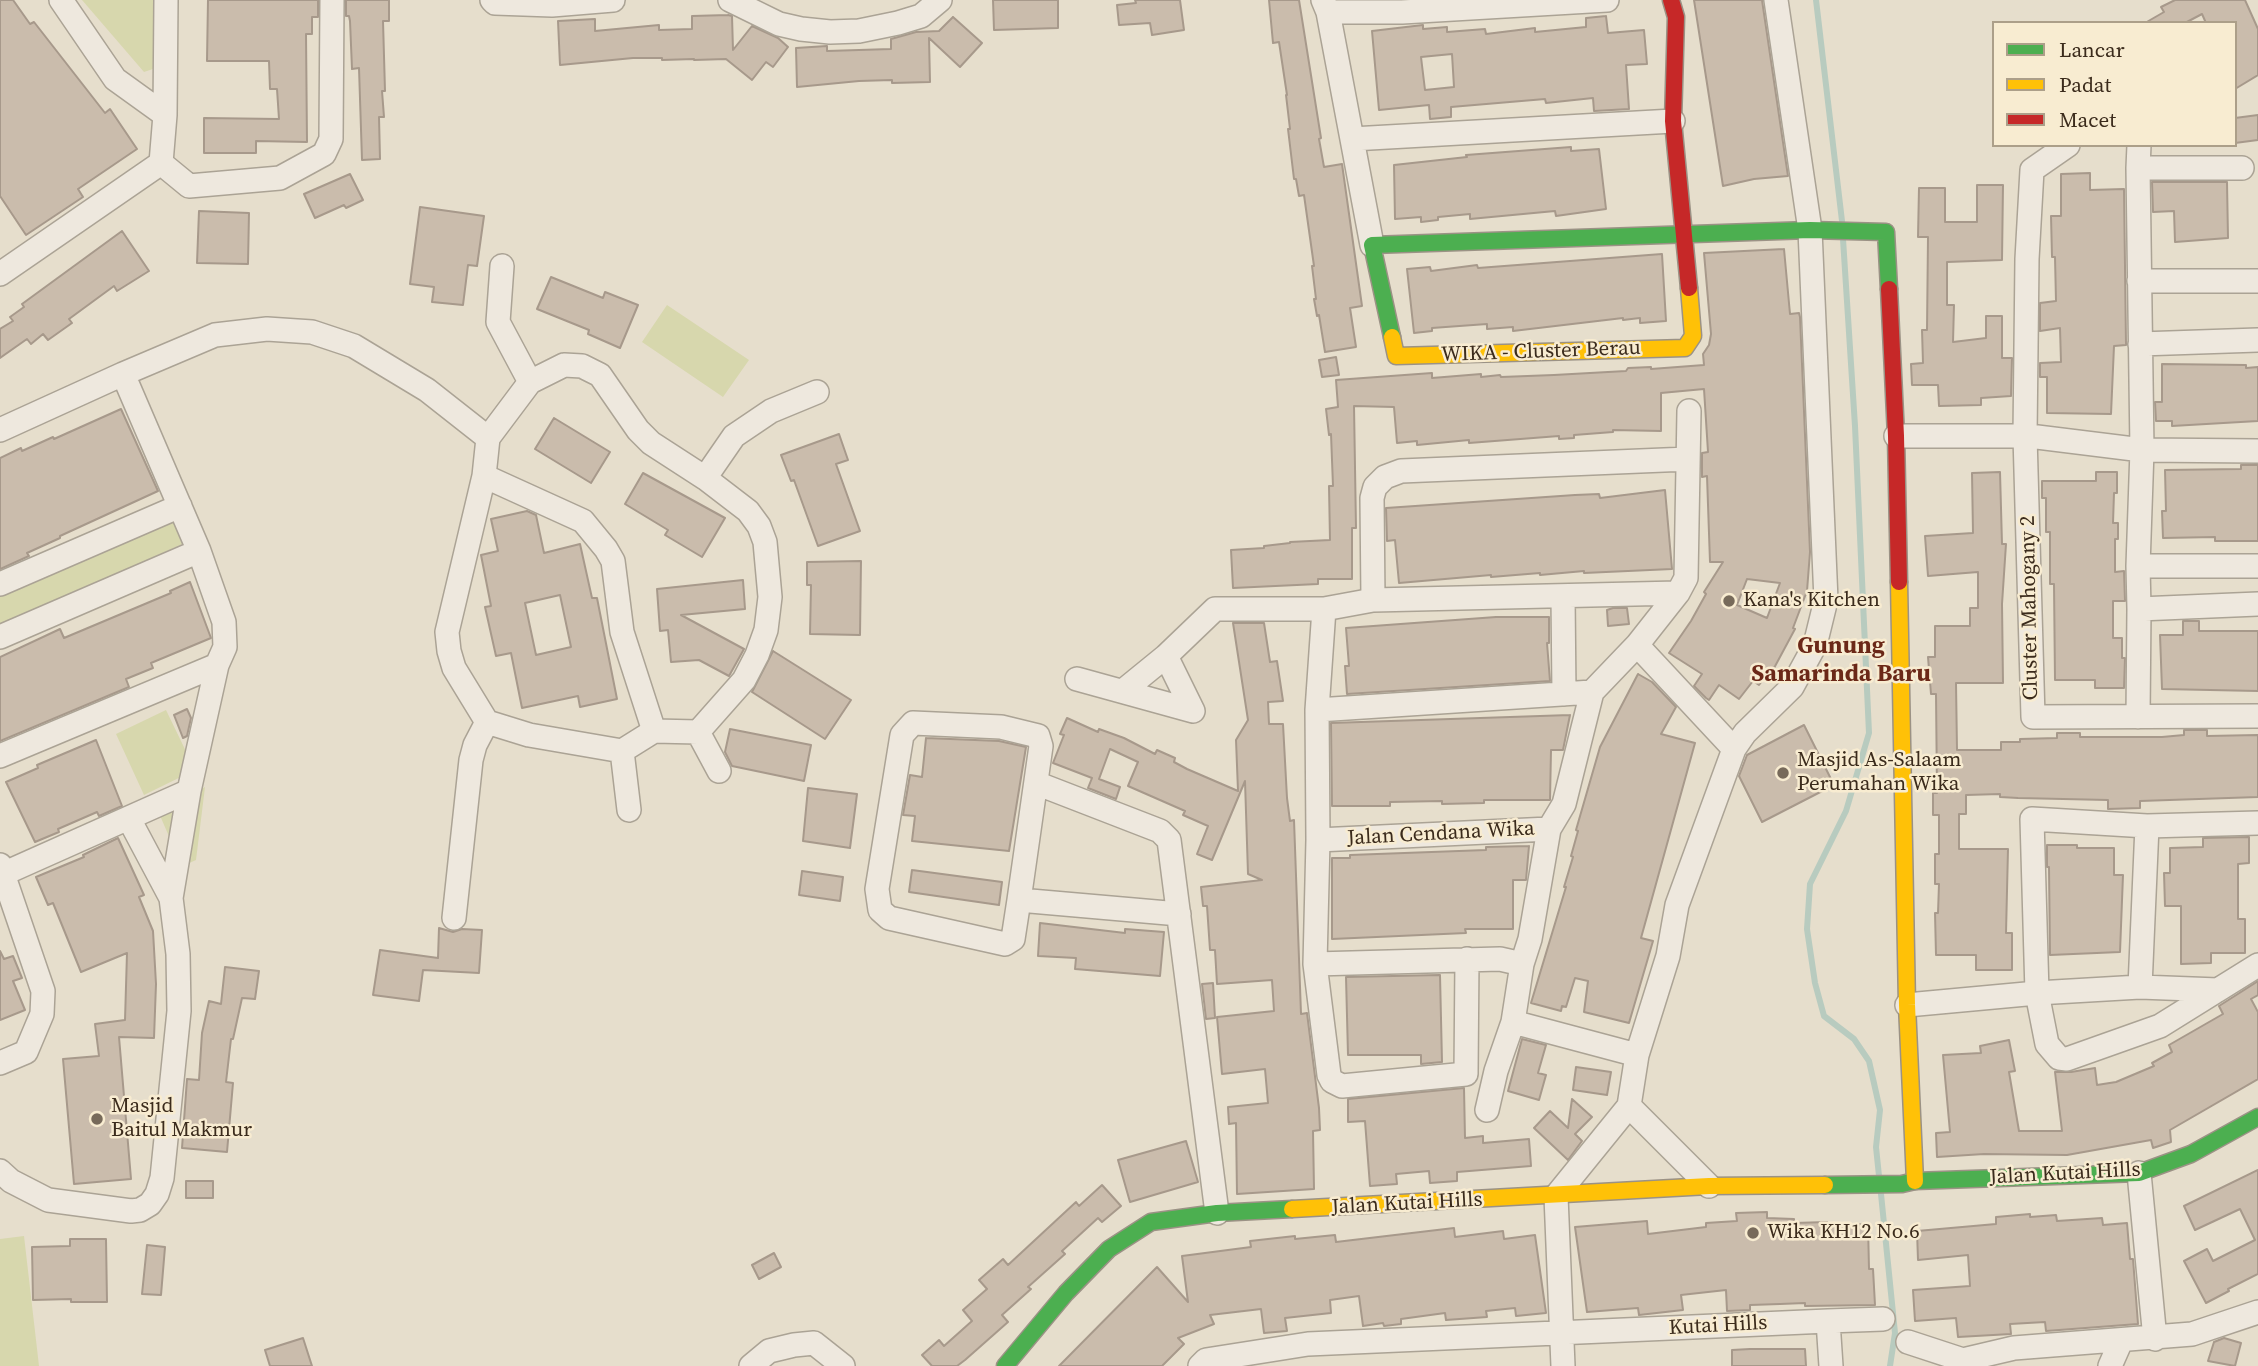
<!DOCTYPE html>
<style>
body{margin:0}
#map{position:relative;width:2258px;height:1366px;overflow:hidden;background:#e6decc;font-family:"Source Serif 4",serif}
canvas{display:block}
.legend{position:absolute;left:1992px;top:21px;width:245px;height:126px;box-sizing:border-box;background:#f8ecd1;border:2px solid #ac9f89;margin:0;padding:9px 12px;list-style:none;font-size:21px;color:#3b2b1c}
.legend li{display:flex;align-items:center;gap:14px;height:35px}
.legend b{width:35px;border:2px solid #ac9f89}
</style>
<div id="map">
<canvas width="2258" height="1366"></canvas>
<ul class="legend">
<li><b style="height:9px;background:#4caf50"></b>Lancar</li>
<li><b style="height:9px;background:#ffc107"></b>Padat</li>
<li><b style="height:9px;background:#c62828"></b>Macet</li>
</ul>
</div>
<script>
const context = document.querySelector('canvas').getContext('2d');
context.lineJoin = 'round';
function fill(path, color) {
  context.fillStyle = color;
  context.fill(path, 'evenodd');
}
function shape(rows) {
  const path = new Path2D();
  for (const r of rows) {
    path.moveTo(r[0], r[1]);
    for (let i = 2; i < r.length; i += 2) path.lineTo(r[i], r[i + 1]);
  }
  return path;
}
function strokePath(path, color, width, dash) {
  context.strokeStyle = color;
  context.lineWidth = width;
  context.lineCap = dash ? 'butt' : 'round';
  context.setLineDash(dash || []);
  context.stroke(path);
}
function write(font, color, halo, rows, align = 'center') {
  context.font = font + ' "Source Serif 4",serif';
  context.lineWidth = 5;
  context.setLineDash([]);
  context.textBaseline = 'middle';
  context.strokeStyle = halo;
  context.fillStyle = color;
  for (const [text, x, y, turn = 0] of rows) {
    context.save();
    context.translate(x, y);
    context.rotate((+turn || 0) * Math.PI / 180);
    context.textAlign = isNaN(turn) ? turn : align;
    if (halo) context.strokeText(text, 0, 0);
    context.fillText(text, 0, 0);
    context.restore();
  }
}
const green = shape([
 [82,0,162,0,156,68,144,72],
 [667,305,749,360,723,397,642,342],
 [176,513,189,541,0,627,0,593],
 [166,710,195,770,144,795,116,734],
 [205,787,196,860,187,864,181,864,158,811],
 [24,1236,39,1366,0,1366,0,1239]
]);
const stream = shape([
 [1816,0,1842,221],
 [1843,239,1855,426,1869,733,1846,811,1810,884,1807,929,1815,983,1824,1016,1854,1039,1869,1061,1880,1110,1876,1147,1879,1176],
 [1881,1194,1895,1333,1890,1366]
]);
const building = shape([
 [0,0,13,0,30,24,34,22,105,113,110,109,137,149,78,189,83,197,26,235,0,196,0,0],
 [208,0,318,0,318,17,312,17,312,34,306,34,307,142,256,141,256,153,204,153,204,118,279,119,277,89,270,89,269,61,207,61,208,0],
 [346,0,389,0,389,21,383,21,385,91,382,91,384,117,379,117,380,159,362,160,359,68,352,69,350,21,349,16,346,16,346,0],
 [993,0,1058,0,1058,28,994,30,993,0],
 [1135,0,1180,0,1184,30,1152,35,1150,23,1119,25,1117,5,1136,3,1135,0],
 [1269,0,1299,0,1321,138,1319,139,1324,167,1342,164,1362,306,1350,308,1356,347,1325,352,1319,315,1317,316,1314,299,1316,299,1312,266,1314,266,1304,195,1299,196,1296,179,1294,179,1288,129,1290,129,1286,95,1287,95,1279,42,1273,43,1269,0],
 [1694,0,1762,0,1788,176,1754,179,1723,186,1694,0],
 [2175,0,2245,0,2258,29,2258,75,2235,89,2235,23,2206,23,2202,14,2185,23,2145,23,2164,12,2161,7,2175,0],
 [728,15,732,16,733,50,752,26,778,38,788,47,773,67,766,62,752,80,726,59,694,60,694,59,662,60,662,58,633,58,560,65,558,21,595,19,595,31,659,25,659,30,692,29,692,16,728,15],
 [1606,16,1608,33,1644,30,1647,64,1626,65,1629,109,1594,111,1593,98,1546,103,1545,99,1451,107,1451,117,1430,119,1429,105,1379,110,1372,31,1423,25,1423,29,1447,27,1447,32,1485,29,1486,34,1535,28,1535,32,1586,27,1586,18,1606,16],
 [1452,54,1454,87,1425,90,1421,57,1452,54],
 [953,17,982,43,960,67,929,38,930,82,892,83,892,80,859,81,797,87,796,48,827,46,827,51,891,49,891,39,916,32,939,31,953,17],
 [2258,115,2258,140,2235,143,2235,118,2258,115],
 [1571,147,1571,151,1599,149,1606,209,1556,216,1555,211,1470,219,1470,214,1438,217,1438,220,1421,222,1421,217,1395,219,1394,165,1467,157,1466,155,1571,147],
 [2090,173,2090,190,2124,189,2126,345,2114,346,2111,414,2047,413,2047,377,2040,377,2040,363,2061,362,2060,328,2040,331,2040,303,2056,301,2055,257,2052,257,2051,216,2061,216,2061,174,2090,173],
 [350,174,363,200,346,208,344,205,315,218,304,194,350,174],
 [2152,182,2227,182,2228,238,2175,242,2174,211,2153,212,2152,182],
 [1977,185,2003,185,2002,260,1947,262,1947,305,1954,305,1953,342,1986,338,1986,316,2002,316,2002,358,2012,358,2011,396,1981,398,1981,405,1939,406,1938,385,1912,385,1911,364,1923,363,1922,330,1927,330,1928,237,1918,237,1919,188,1945,188,1945,222,1977,222,1977,185],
 [420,207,484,216,477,266,468,265,463,305,432,302,434,287,410,284,420,207],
 [199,211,249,213,248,264,197,263,199,211],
 [122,231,149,271,117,291,114,286,69,319,72,323,48,340,43,334,31,344,27,339,0,358,0,329,13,321,10,317,24,307,22,304,122,231],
 [1784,249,1790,314,1799,313,1800,317,1810,552,1807,591,1793,628,1795,629,1773,670,1771,668,1759,685,1753,681,1739,699,1719,685,1709,700,1706,698,1694,686,1702,674,1669,653,1691,621,1706,594,1704,592,1723,562,1710,562,1707,476,1702,477,1702,453,1708,452,1704,389,1661,393,1661,431,1613,430,1613,432,1574,435,1574,438,1559,439,1559,436,1469,443,1469,440,1417,445,1417,441,1397,443,1394,407,1354,406,1356,528,1352,528,1352,579,1318,579,1318,584,1233,588,1231,550,1264,548,1264,546,1290,543,1290,542,1330,540,1329,486,1333,486,1331,434,1329,435,1326,409,1338,407,1336,380,1432,373,1432,378,1481,374,1481,377,1500,375,1501,377,1554,375,1626,371,1628,368,1651,367,1651,369,1704,365,1703,354,1709,345,1711,334,1704,253,1784,249],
 [1747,579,1780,583,1767,618,1737,605,1747,579],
 [1662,254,1666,321,1640,323,1640,318,1623,320,1623,318,1513,331,1513,327,1487,329,1487,324,1432,328,1432,331,1414,333,1407,269,1430,267,1431,271,1477,265,1478,268,1662,254],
 [551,277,603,298,605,292,638,305,620,348,588,334,589,330,537,309,551,277],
 [1336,357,1339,375,1322,377,1319,360,1336,357],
 [2162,364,2246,365,2246,368,2258,367,2258,421,2172,426,2172,421,2156,421,2155,402,2162,402,2162,364],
 [121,409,158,491,60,536,60,538,27,553,29,556,0,569,0,458,21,448,22,451,53,437,54,439,121,409],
 [554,418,610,452,591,483,535,449,554,418],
 [839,434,848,460,836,464,860,531,818,546,794,480,791,481,781,455,839,434],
 [2241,465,2258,465,2258,541,2215,541,2215,537,2163,538,2162,511,2166,511,2165,470,2241,469,2241,465],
 [2000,472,2002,544,2006,544,2002,604,2003,683,1956,683,1957,750,2001,750,2001,742,2020,742,2020,739,2057,738,2057,733,2080,733,2080,737,2162,737,2184,735,2184,730,2207,730,2207,736,2258,735,2258,797,2140,801,2140,808,2108,809,2108,800,2018,798,2000,797,2000,794,1966,795,1966,814,1959,814,1959,849,2008,849,2006,933,2012,933,2012,970,1976,970,1976,955,1936,955,1935,913,1938,913,1939,884,1935,884,1935,854,1939,854,1939,815,1933,815,1933,793,1937,793,1936,694,1931,694,1928,657,1935,657,1935,626,1970,626,1970,608,1978,608,1978,572,1928,576,1925,536,1973,533,1972,473,2000,472],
 [2096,472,2117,472,2117,493,2114,493,2113,523,2118,523,2118,539,2115,539,2115,572,2124,571,2125,601,2113,601,2113,638,2122,638,2122,658,2125,658,2124,688,2095,688,2095,680,2055,680,2054,584,2050,584,2050,532,2046,532,2046,498,2042,498,2042,481,2096,481,2096,472],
 [643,473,725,518,702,557,665,535,668,530,625,504,643,473],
 [1665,490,1672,569,1584,573,1584,571,1540,575,1540,573,1491,577,1491,575,1399,583,1395,540,1387,541,1386,508,1575,495,1599,494,1600,498,1665,490],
 [527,511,536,515,544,553,580,544,592,598,597,598,617,699,580,707,578,696,522,708,511,653,496,656,485,607,491,606,481,555,498,551,491,519,527,511],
 [560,595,571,647,536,655,525,603,560,595],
 [861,561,860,635,810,634,811,585,807,585,807,562,861,561],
 [743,580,745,609,681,615,744,649,729,676,699,660,671,662,668,630,660,631,657,589,743,580],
 [190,582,211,638,151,663,153,668,126,679,129,687,0,741,0,657,60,629,64,638,171,593,170,591,190,582],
 [1613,608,1627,608,1629,624,1608,626,1607,610,1613,608],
 [1496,617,1549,617,1549,643,1547,643,1550,681,1347,694,1345,666,1349,666,1346,628,1496,617],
 [2183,621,2199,621,2199,631,2258,631,2258,691,2162,689,2160,635,2183,635,2183,621],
 [1233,623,1264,623,1270,662,1277,661,1283,701,1268,702,1269,724,1283,724,1287,798,1290,821,1294,820,1301,1014,1307,1013,1319,1108,1320,1130,1313,1131,1314,1189,1237,1194,1236,1123,1229,1124,1228,1107,1268,1103,1265,1069,1222,1074,1217,1017,1274,1011,1272,980,1217,984,1215,950,1210,950,1207,906,1203,906,1201,887,1262,880,1248,874,1245,781,1212,860,1197,854,1208,826,1183,815,1185,811,1128,786,1138,762,1110,749,1099,779,1120,787,1116,799,1088,788,1092,778,1053,763,1064,735,1060,734,1067,718,1098,732,1099,729,1124,738,1155,754,1157,750,1175,758,1174,762,1187,769,1238,791,1236,740,1248,720,1233,623],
 [773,651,851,700,825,739,752,692,773,651],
 [1638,674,1652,682,1676,707,1661,734,1695,743,1641,938,1653,941,1629,1023,1584,1012,1588,981,1575,978,1566,1007,1562,1006,1561,1011,1531,1003,1566,887,1564,887,1573,857,1571,856,1578,831,1576,830,1600,747,1638,674],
 [187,709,191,718,187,736,183,738,174,715,187,709],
 [1570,715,1563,750,1551,750,1550,800,1484,800,1484,803,1442,804,1442,801,1390,802,1390,806,1332,806,1331,723,1570,715],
 [1804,725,1834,785,1762,822,1739,776,1747,755,1804,725],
 [730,729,811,745,804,781,732,766,725,752,730,729],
 [926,738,999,741,1026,747,1009,851,912,841,915,816,903,815,910,775,922,777,926,738],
 [96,740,122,806,99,816,97,812,58,829,59,832,35,842,6,782,38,768,37,765,96,740],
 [808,788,857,794,850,848,803,841,808,788],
 [2249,837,2249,863,2238,864,2238,919,2245,919,2245,953,2211,953,2211,963,2181,964,2181,906,2165,906,2164,873,2170,873,2170,848,2203,847,2203,838,2249,837],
 [118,838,144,895,139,897,153,931,156,984,154,1038,119,1037,131,1179,74,1184,63,1059,99,1056,95,1024,125,1020,127,953,81,972,53,903,48,905,36,877,84,857,83,855,118,838],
 [2047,845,2077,845,2077,848,2114,848,2114,875,2123,875,2120,952,2050,955,2049,867,2047,867,2047,845],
 [1529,846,1526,880,1513,880,1513,929,1465,929,1466,933,1332,939,1332,858,1350,858,1350,855,1486,850,1486,847,1529,846],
 [912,870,1002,882,999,905,909,892,912,870],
 [802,871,843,877,840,901,799,895,802,871],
 [1040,923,1125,933,1125,929,1164,932,1160,976,1075,969,1076,958,1038,956,1040,923],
 [439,928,453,932,462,929,482,930,479,973,423,970,419,1001,373,995,380,950,438,958,439,928],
 [0,951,4,959,13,956,22,978,13,981,25,1010,0,1020,0,951],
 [225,967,259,971,255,999,242,998,233,1039,231,1039,226,1082,233,1083,227,1152,182,1148,187,1079,199,1080,202,1033,209,1001,221,1004,225,967],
 [1440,975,1442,1062,1421,1064,1421,1055,1348,1055,1346,977,1440,975],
 [2258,981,2258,995,2251,999,2258,1012,2258,1079,2170,1130,2171,1142,2153,1148,2151,1140,2067,1155,1984,1154,1937,1157,1936,1133,1950,1132,1943,1055,1981,1053,1980,1046,2009,1040,2015,1071,2009,1072,2019,1131,2062,1131,2055,1072,2071,1072,2095,1068,2097,1085,2116,1082,2154,1066,2152,1063,2172,1052,2169,1045,2223,1014,2219,1006,2258,981],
 [1213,983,1215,1018,1206,1019,1202,984,1213,983],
 [1522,1039,1546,1045,1538,1073,1546,1075,1539,1100,1508,1091,1522,1039],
 [1576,1067,1611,1072,1607,1095,1573,1090,1576,1067],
 [1464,1088,1465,1138,1483,1136,1483,1143,1529,1139,1531,1166,1457,1172,1457,1181,1430,1183,1429,1171,1396,1174,1397,1184,1370,1186,1365,1121,1348,1122,1348,1099,1464,1088],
 [1572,1099,1592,1117,1575,1134,1582,1141,1568,1160,1534,1128,1550,1111,1568,1128,1572,1099],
 [1186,1141,1198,1182,1130,1202,1118,1160,1186,1141],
 [2258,1170,2258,1274,2228,1289,2229,1291,2206,1303,2184,1261,2207,1249,2213,1261,2255,1240,2240,1209,2195,1230,2184,1206,2258,1170],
 [186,1181,213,1181,213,1198,186,1198,186,1181],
 [1102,1185,1121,1206,1102,1222,1098,1218,1062,1251,1065,1254,1028,1287,1031,1289,1002,1315,1008,1322,965,1360,957,1366,932,1366,922,1355,939,1340,944,1346,972,1321,963,1310,987,1289,979,1280,1003,1259,1008,1265,1076,1202,1079,1206,1102,1185],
 [1767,1212,1767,1218,1794,1219,1794,1223,1827,1222,1827,1226,1868,1224,1869,1269,1873,1269,1875,1305,1805,1306,1805,1303,1780,1304,1750,1305,1750,1310,1727,1311,1726,1290,1681,1295,1683,1310,1639,1315,1638,1308,1587,1312,1575,1227,1647,1221,1648,1234,1706,1227,1706,1223,1737,1221,1736,1213,1767,1212],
 [2030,1214,2030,1217,2056,1215,2057,1221,2102,1218,2103,1225,2127,1223,2130,1259,2133,1259,2138,1324,2046,1331,2045,1322,2010,1324,2011,1334,1958,1337,1956,1318,1915,1321,1913,1290,1970,1286,1968,1255,1918,1260,1917,1231,1996,1224,1996,1217,2030,1214],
 [1454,1228,1455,1237,1503,1231,1504,1239,1535,1235,1546,1313,1516,1316,1515,1308,1486,1311,1487,1317,1446,1320,1445,1313,1401,1319,1401,1324,1384,1326,1383,1323,1363,1326,1359,1296,1330,1300,1331,1313,1285,1318,1287,1331,1264,1333,1261,1309,1210,1315,1214,1324,1178,1338,1184,1344,1162,1366,1059,1366,1157,1267,1188,1302,1182,1256,1251,1247,1250,1241,1295,1236,1295,1239,1335,1235,1336,1242,1454,1228],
 [70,1239,106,1239,107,1302,71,1302,71,1299,33,1300,32,1247,70,1246,70,1239],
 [147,1245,165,1247,161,1295,142,1294,147,1245],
 [774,1253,781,1267,759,1279,752,1265,774,1253],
 [303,1338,312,1366,270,1366,265,1350,303,1338],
 [2224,1338,2241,1343,2235,1366,2208,1361,2214,1342,2224,1338],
 [1750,1349,1805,1349,1806,1366,1732,1366,1732,1350,1750,1349]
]);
const street = shape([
 [61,0,115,79,165,115],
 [492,0,495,3,552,5,613,0],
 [730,0,779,24,801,29,830,32,859,31,898,23,921,16,940,0],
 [1323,0,1328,12,1372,245],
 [1328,12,1402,12,1607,0],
 [1352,139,1673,121],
 [2068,145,2032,170,2027,259,2025,436,2033,717,2258,716],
 [161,163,189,186,280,178,324,154,331,139,332,0],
 [161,163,165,115,166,0],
 [2138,168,2242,168],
 [502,266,498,322,530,382],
 [0,274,161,163],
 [2139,281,2258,281],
 [2140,344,2258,340],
 [564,365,582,366,600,375,638,430,651,443,705,478,748,511,759,526,765,542,770,597,766,630,757,655,744,680,698,732,654,731,622,751,529,735,487,722,454,668,449,651,447,632,484,476,488,438,530,382,564,365],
 [123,374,199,551,224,622,225,647,217,665,189,791,171,898],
 [1689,411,1686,578,1678,593,1637,645,1734,749],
 [0,430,123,374,215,335,267,329,312,332,354,346,427,390,488,438],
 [1896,436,2029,436,2142,450,2258,451],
 [484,476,583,521,606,549,613,561,622,632,654,731],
 [705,478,734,436,771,411,817,392],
 [2138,566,2258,566],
 [0,584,180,506],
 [1678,593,1373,600,1372,498,1375,487,1385,477,1401,471,1688,459],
 [1563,596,1564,694],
 [1373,600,1324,609,1317,710,1592,692,1637,645],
 [2139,609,2138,566,2142,450,2138,168,2139,145],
 [0,637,199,551],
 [1166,656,1215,609,1324,609],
 [1077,679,1193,711,1166,656,1123,691],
 [1317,710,1318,840,1549,829,1564,804,1592,692],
 [2138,717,2139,609,2258,604],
 [913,723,1001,727,1038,736,1041,746,1019,900,1013,939,1005,944,889,918,880,910,877,889,902,735,913,723],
 [698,732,719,771],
 [622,751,629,810],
 [0,756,217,665],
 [1036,783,1160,831,1169,840,1217,1213],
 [1318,840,1315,964,1500,959,1522,964,1530,939,1549,829],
 [0,865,43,991,42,1014,26,1052,0,1063],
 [3,874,189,791],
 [1019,900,1179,914],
 [454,918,471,760,475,745,487,722],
 [1315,964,1329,1075,1332,1081,1342,1086,1466,1074,1467,959],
 [2140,987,2147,826],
 [2218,990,2140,987,2037,993,2032,819,2147,826,2258,823],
 [1907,1005,2037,993,2047,1044,2059,1058,2067,1059,2160,1026,2258,965],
 [1513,1022,1637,1055],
 [1629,1106,1709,1186],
 [1487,1110,1496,1071,1513,1022,1522,964],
 [0,1171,11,1181,48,1200,131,1211,140,1210,150,1204,157,1194,162,1178,179,1011,178,954,171,898,129,819],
 [2139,1173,2155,1339],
 [1828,1321,1883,1319],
 [1908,1342,1963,1360,2014,1348,2192,1334,2258,1312],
 [751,1366,769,1351,794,1345,814,1343,843,1366],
 [1200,1366,1206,1360,1308,1344,1828,1321,1831,1366],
 [1563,1366,1556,1196,1629,1106,1637,1055,1668,956,1677,905,1734,749,1745,733,1792,687,1815,645,1826,600,1810,230,1776,0],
 [2110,1366,2121,1341]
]);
const fast = shape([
 [1392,337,1372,245,1810,230,1886,232,1889,289],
 [1825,1185,1902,1184,1915,1181,2139,1173,2191,1154,2258,1117],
 [1005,1366,1066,1293,1109,1249,1151,1222,1217,1213,1292,1209]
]);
const slow = shape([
 [1392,337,1396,356,1685,348,1693,336,1689,288],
 [1899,582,1907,1005,1915,1181],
 [1292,1209,1709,1186,1825,1185]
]);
const jam = shape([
 [1671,0,1676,17,1673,121,1689,288],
 [1889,289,1896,436,1899,582]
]);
const markers = [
 [1729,601,7,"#776a5a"],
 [1783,773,7,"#776a5a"],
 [97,1119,7,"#776a5a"],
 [1753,1233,7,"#776a5a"]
];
const streetNames = [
 ["WIKA - Cluster Berau",1541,352,-2],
 ["Cluster Mahogany 2",2030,608,-91],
 ["Jalan Cendana Wika",1441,834,-3],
 ["Jalan Kutai Hills",2065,1174,-3],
 ["Jalan Kutai Hills",1407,1204,-3],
 ["Kutai Hills",1718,1326,-3]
];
const poiNames = [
 ["Kana's Kitchen",1743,601],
 ["Masjid As-Salaam",1797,761],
 ["Perumahan Wika",1797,785],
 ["Masjid",111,1107],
 ["Baitul Makmur",111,1131],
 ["Wika KH12 No.6",1767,1233]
];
const quarterNames = [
 ["Gunung",1841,647],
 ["Samarinda Baru",1841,675]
];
fill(green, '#d7d7ad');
strokePath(stream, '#b8cbbf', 6);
fill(building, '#cabcac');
strokePath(building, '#a7998b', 2);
strokePath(street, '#aba395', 26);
strokePath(fast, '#9b9285', 19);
strokePath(slow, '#9b9285', 19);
strokePath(jam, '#9b9285', 19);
strokePath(street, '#eee8de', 23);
strokePath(fast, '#4caf50', 16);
strokePath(slow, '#ffc107', 16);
strokePath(jam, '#c62828', 16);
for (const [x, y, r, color] of markers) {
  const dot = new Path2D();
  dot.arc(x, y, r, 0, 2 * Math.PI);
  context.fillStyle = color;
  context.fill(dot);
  strokePath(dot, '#f8ecd1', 2.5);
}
write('21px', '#3b2b1c', '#f8ecd1', streetNames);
write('21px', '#3b2b1c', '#f8ecd1', poiNames, 'left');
write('bold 24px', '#6b2818', '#f8ecd1', quarterNames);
</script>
